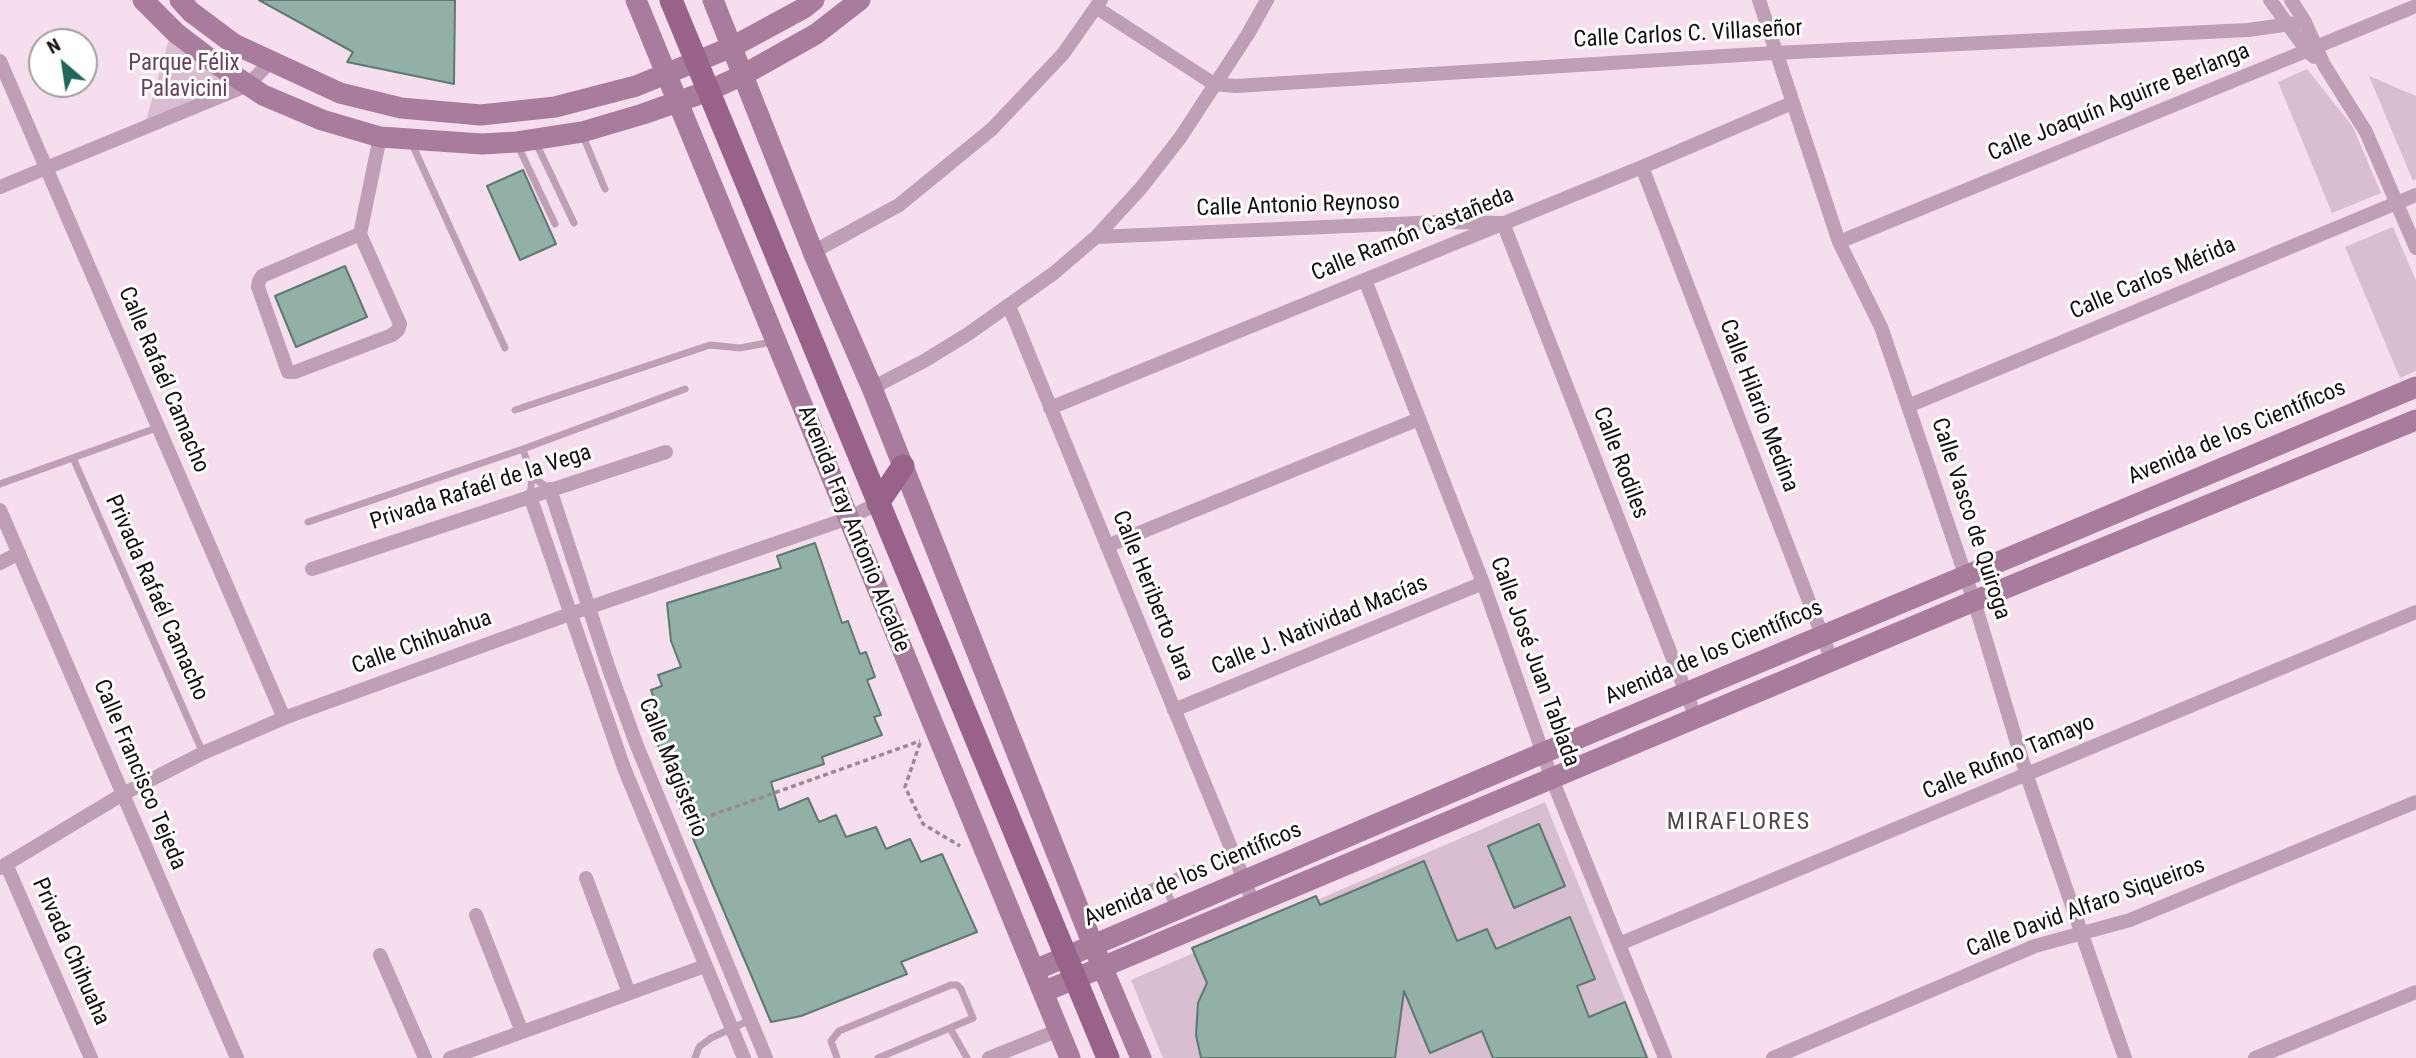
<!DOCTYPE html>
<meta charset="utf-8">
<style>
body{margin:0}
#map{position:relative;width:2416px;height:1058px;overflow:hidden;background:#f6deee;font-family:"Roboto Condensed",sans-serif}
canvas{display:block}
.north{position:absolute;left:28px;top:28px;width:70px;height:70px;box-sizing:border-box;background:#fff;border:2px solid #a29fa1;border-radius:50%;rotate:331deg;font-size:19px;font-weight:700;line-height:28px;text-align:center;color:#170f15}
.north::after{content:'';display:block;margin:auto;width:24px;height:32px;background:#22675a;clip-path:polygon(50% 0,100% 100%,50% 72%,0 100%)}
</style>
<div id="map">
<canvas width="2416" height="1058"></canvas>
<div class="north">N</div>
</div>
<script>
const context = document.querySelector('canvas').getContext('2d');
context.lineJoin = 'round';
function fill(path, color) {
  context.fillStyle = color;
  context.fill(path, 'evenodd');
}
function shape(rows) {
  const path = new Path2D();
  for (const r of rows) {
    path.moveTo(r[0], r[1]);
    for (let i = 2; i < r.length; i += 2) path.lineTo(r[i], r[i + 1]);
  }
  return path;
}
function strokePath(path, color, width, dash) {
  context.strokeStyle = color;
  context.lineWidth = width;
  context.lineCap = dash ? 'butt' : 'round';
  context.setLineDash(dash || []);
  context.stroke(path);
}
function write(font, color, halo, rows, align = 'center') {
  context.font = font + ' "Roboto Condensed",sans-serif';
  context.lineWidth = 6;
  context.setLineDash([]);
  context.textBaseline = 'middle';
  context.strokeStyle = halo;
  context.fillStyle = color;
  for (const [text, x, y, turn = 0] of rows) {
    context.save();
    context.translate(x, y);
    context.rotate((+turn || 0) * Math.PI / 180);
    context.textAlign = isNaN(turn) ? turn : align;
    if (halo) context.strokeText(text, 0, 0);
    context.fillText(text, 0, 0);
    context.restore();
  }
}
const green = shape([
 [171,32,230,84,145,124],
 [2307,69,2353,127,2381,193,2332,213,2278,82],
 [2369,76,2416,96,2416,179,2413,181],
 [2393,227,2416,281,2416,371,2400,378,2345,247],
 [1545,802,1649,1058,1163,1058,1131,980]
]);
const building = shape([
 [259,0,455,0,454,84,347,62,353,52,259,0],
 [523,170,556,244,520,260,487,186,523,170],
 [345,266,367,317,296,347,275,296,345,266],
 [815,543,842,623,848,621,860,654,866,652,875,677,867,680,881,715,874,717,882,735,822,757,824,764,771,782,779,810,808,798,819,822,836,815,846,837,876,827,886,849,910,839,921,862,942,854,977,932,901,962,907,974,801,1016,771,1022,678,803,644,706,655,702,651,690,662,686,658,675,681,667,671,641,667,603,781,568,777,556,815,543],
 [1539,824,1565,886,1514,908,1488,846,1539,824],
 [1424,861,1457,941,1487,929,1496,949,1570,917,1595,979,1577,986,1589,1017,1625,1002,1647,1058,1493,1058,1482,1031,1430,1053,1404,991,1395,1058,1201,1058,1196,1035,1198,1003,1207,983,1192,948,1316,896,1320,905,1424,861]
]);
const path = shape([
 [920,743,905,787,923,824,960,846],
 [687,824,920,741]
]);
const lane = shape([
 [583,136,605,189],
 [536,143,574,223],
 [412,144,505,348],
 [518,146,555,224],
 [515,410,710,345,740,348,772,342],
 [523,449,685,389],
 [73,458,203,753],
 [0,484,159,427],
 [530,496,532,477,550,489],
 [308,522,523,449,532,477],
 [1163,882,1174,907],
 [1119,901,1198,867],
 [695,1058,699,1047,711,1038,750,1020],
 [837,1058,831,1041,839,1031,951,985,957,985,961,989,973,1018,950,1028],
 [878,1058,950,1028,967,1058]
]);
const street = shape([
 [1759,0,1839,242,1881,327,1908,406,1974,601,2027,776,2125,1058],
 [2270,0,2307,51,2314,57],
 [2291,0,2305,22,2324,65,2366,132,2416,248],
 [1097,8,1214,84,1236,86,1774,53,2248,30,2305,22],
 [0,61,284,718],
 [1642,167,1832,661],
 [0,187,248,85,270,62],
 [360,234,262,276,259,281,258,287,288,372,295,372,392,335,398,330,400,324,360,234,380,137],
 [1096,237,1440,222,1503,223,1696,718],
 [1839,242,2416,6],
 [813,252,899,205,992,129,1063,54,1101,0],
 [1365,280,1483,583,1552,779,1665,1058],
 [1009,306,1254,904],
 [872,388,924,361,968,334,1054,273,1096,237,1141,188,1180,138,1248,34,1267,0],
 [1908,406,2416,195],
 [1050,408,1642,167,1792,103],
 [550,489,609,669,637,746,766,1058],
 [530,496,624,768,744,1058],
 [0,510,237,1058],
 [1107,546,1419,419],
 [0,563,19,553],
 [312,569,666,452],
 [1174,710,1483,583],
 [6,864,91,1058],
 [0,868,123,794,203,753,284,718,570,614,849,518,878,503],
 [586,878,629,993],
 [476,915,522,1032],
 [1619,944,2416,612],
 [380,955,425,1058],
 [450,1058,705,966],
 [989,1058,1059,1030],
 [1773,1058,2035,946,2130,920,2416,802],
 [2255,1058,2416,992]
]);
const secondary = shape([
 [143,0,176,33,218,65,263,95,322,120,380,137,482,144,517,142,582,132,643,114,708,91,743,75,816,34,860,0],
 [180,0,191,12,234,44,340,93,401,108,481,115,555,107,636,86,732,47,804,8,814,0],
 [636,0,1070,1058],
 [713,0,813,252,872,388,1093,945,1141,1058],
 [1035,970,1543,753,2416,387],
 [1043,992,1974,601,2416,420]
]);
const primary = shape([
 [671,0,1108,1058],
 [878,503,903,466]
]);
const streetNames = [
 ["Calle Carlos C. Villaseñor",1688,35,-3],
 ["Calle Joaquín Aguirre Berlanga",2119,103,-22],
 ["Calle Antonio Reynoso",1298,206,-2],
 ["Calle Ramón Castañeda",1413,235,-22],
 ["Calle Carlos Mérida",2153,279,-23],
 ["Calle Rafaél Camacho",163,380,67],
 ["Calle Hilario Medina",1758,406,69],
 ["Avenida de los Científicos",2237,433,-23],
 ["Calle Rodiles",1620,463,69],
 ["Privada Rafaél de la Vega",481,488,-18],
 ["Calle Vasco de Quiroga",1970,519,72],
 ["Avenida Fray Antonio Alcalde",853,529,68],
 ["Calle Heriberto Jara",1152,596,68],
 ["Privada Rafaél Camacho",156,598,66],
 ["Calle J. Natividad Macías",1320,626,-22],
 ["Calle Chihuahua",422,643,-20],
 ["Avenida de los Científicos",1714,653,-23],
 ["Calle José Juan Tablada",1534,662,70],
 ["Calle Rufino Tamayo",2009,758,-23],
 ["Calle Magisterio",672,768,68],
 ["Calle Francisco Tejeda",139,775,67],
 ["Avenida de los Científicos",1193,875,-23],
 ["Calle David Alfaro Siqueiros",2086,908,-20],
 ["Privada Chihuaha",70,952,66]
];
const parkNames = [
 ["Parque Félix",184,64],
 ["Palavicini",184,90]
];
const neighbourhoodNames = [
 ["MIRAFLORES",1739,823]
];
fill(green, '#d8bed0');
fill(building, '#93b0a8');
strokePath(building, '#5e7972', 2);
strokePath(path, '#9a8994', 3.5, [5, 3.5]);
strokePath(lane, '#be9fb5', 7);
strokePath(street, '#be9fb5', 14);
strokePath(secondary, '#a97b9c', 21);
strokePath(primary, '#99628a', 23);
write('23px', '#170f15', '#fff', streetNames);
write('23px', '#6a3e5e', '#fff', parkNames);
context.letterSpacing = '2px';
write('24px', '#574451', '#fff', neighbourhoodNames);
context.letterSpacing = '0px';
</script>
